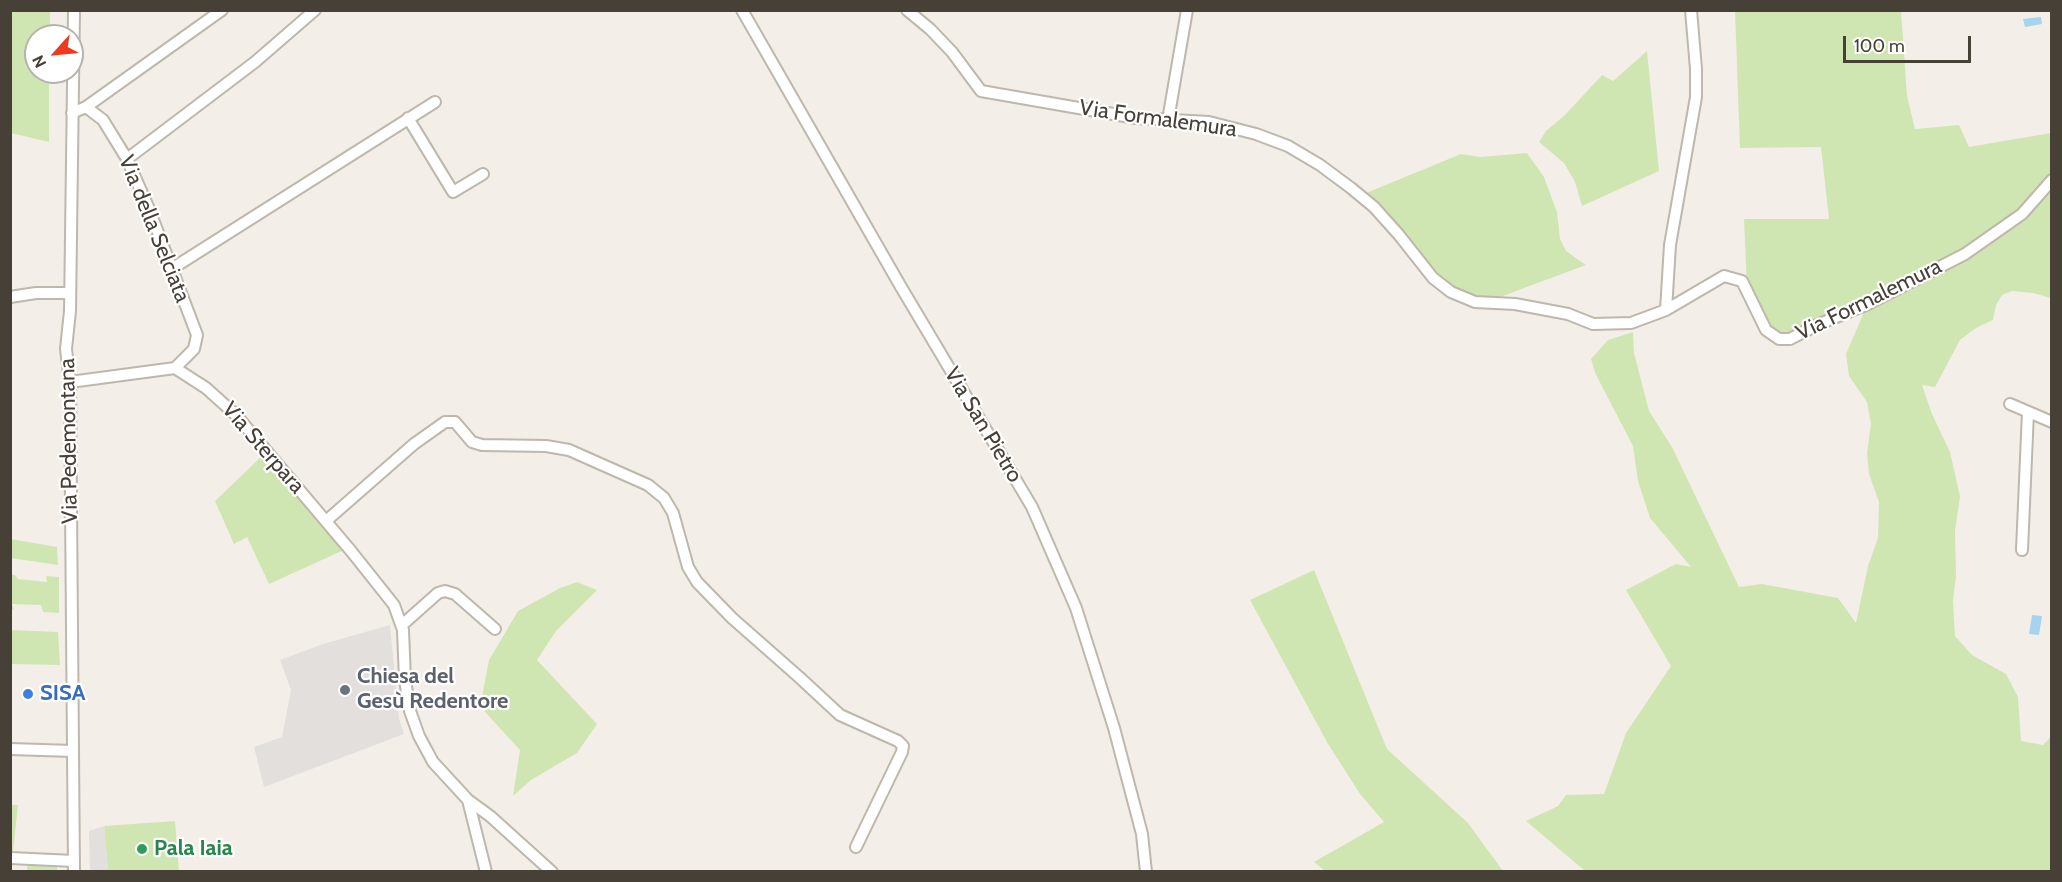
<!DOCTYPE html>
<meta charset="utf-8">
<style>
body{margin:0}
#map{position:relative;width:2062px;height:882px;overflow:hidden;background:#f3efe8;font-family:Cabin,sans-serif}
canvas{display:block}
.frame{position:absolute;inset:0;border:12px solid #464037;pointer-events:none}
.north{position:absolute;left:24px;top:24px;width:60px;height:60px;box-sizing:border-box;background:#fff;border:2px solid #b5b3af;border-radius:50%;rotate:243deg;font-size:16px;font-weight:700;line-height:24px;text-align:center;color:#464037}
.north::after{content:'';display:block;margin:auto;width:21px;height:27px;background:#f13920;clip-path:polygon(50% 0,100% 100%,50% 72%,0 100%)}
.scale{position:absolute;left:1843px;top:36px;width:128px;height:27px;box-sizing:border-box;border:3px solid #464037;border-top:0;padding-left:8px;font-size:18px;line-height:21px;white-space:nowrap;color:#464037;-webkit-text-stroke:4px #fff;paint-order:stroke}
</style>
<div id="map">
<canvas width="2062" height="882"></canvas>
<div class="frame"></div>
<div class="north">N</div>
<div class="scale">100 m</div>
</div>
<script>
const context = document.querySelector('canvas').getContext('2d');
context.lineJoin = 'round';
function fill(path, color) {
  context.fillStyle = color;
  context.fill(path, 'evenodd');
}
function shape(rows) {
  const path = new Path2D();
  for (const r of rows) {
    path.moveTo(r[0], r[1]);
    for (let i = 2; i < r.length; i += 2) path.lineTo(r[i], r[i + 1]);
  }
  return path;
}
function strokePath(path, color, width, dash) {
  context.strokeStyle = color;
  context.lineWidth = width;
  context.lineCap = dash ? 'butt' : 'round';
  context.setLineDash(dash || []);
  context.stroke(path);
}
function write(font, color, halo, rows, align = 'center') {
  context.font = font + ' Cabin,sans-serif';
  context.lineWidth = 4.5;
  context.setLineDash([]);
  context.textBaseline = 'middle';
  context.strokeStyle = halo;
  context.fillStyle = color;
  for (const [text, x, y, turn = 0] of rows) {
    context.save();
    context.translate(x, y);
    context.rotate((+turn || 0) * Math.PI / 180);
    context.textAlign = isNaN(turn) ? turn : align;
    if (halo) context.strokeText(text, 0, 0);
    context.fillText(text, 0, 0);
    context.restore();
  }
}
const green = shape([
 [11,10,50,11,50,36,36,36,36,72,49,72,49,142,11,133],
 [1735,11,1901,11,1907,96,1915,129,1959,125,1969,147,2051,133,2051,298,2033,293,2012,291,2002,295,1996,305,1993,320,1976,328,1960,340,1935,387,1922,385,1932,414,1950,452,1960,496,1955,531,1956,576,1953,601,1955,636,1972,655,2006,674,2018,697,2021,741,2043,745,2051,737,2051,871,1585,871,1526,821,1558,806,1566,795,1604,794,1626,733,1671,666,1626,590,1676,564,1691,567,1650,518,1638,481,1633,446,1596,375,1591,359,1608,340,1633,332,1634,353,1649,411,1672,447,1739,587,1762,584,1838,598,1856,623,1868,566,1878,538,1879,502,1869,474,1867,453,1871,424,1867,402,1849,376,1846,354,1867,305,1796,337,1771,335,1747,288,1744,219,1829,219,1821,147,1740,148],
 [1647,51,1659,171,1582,206,1575,182,1564,163,1539,142,1546,131,1565,115,1602,75,1613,81],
 [1527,153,1544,177,1557,212,1560,239,1566,251,1586,265,1500,297,1487,299,1472,295,1444,281,1424,262,1366,193,1461,154,1481,157],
 [264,454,346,549,269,584,247,537,234,544,215,501],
 [11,539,57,547,58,565,11,558],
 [1314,570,1387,749,1468,823,1503,871,1325,871,1314,862,1384,822,1360,794,1328,744,1250,600],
 [11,575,15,575,18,579,47,582,46,576,59,577,59,613,43,612,41,605,12,604,14,610,11,609],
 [577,582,597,590,556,631,537,660,597,724,577,753,531,780,513,796,520,750,485,712,482,696,489,660,518,611,560,588],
 [10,630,58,632,60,665,11,664],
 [11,805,18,805,13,852,11,851],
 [175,821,179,871,108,871,104,826],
 [27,863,57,865,57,871,27,872]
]);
const parking = shape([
 [390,625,399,719,404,734,264,787,254,747,282,737,291,690,280,660,323,644],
 [104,826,108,871,90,871,89,831]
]);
const water = shape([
 [2041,17,2042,24,2025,27,2023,19],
 [2032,615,2042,616,2039,635,2029,634]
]);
const minor = shape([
 [74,10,70,311,66,349,70,382,74,872],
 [742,10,901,287,1032,507,1076,608,1114,728,1142,834,1146,872],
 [907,10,930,29,952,52,981,91,1136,118,1209,122,1256,134,1288,146,1320,165,1351,188,1374,207,1399,235,1433,278,1451,292,1475,302,1515,304,1568,314,1593,324,1631,323,1666,310,1724,276,1742,281,1766,330,1779,339,1790,339,1817,325,1868,304,1965,254,2022,214,2052,180],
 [86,107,222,10],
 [72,113,86,107,103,120,127,159,149,209,197,335,194,349,175,368],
 [408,118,453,192,483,174],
 [1168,120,1187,10],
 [127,159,255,62,315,10],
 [173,268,435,102],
 [10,297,36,293,70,293],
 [1666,310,1670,245,1696,97,1696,69,1691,10],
 [70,382,175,368,206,388,236,415,351,551,394,605,403,630,405,680,410,711,419,736,433,762,468,800,490,816,552,872],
 [2010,404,2052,422],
 [326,521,414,444,445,422,455,422,472,442,482,445,546,446,569,450,648,485,664,498,673,513,688,567,697,582,732,618,799,677,840,715,898,741,903,746,902,752,856,847],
 [2022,550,2028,412],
 [402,625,438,593,445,591,455,594,495,629],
 [10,749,73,751],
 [468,800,486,872],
 [10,858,74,861]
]);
const markers = [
 [345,690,6,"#6b7280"],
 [28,694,6,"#3f7fe0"],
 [142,849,6,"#2e9e5b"]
];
const streetNames = [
 ["Via Formalemura",1158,119,8],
 ["Via della Selciata",154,229,68],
 ["Via Formalemura",1869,300,-26],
 ["Via San Pietro",983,425,59],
 ["Via Pedemontana",69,441,-91],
 ["Via Sterpara",263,448,49]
];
const worshipNames = [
 ["Chiesa del",357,677],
 ["Gesù Redentore",357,702]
];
const shopNames = [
 ["SISA",40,694]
];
const leisureNames = [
 ["Pala Iaia",154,849]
];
fill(green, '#d0e6b2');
fill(parking, '#e2dfdc');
fill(water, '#a6d3ed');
strokePath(minor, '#beb7ab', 14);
strokePath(minor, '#fff', 10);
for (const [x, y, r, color] of markers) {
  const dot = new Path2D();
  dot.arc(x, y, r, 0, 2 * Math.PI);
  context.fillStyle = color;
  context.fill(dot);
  strokePath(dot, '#fff', 2);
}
write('22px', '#464037', '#fff', streetNames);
write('bold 22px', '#5b616d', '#fff', worshipNames, 'left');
write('bold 22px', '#366cbe', '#fff', shopNames, 'left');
write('bold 22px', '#27864d', '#fff', leisureNames, 'left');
</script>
